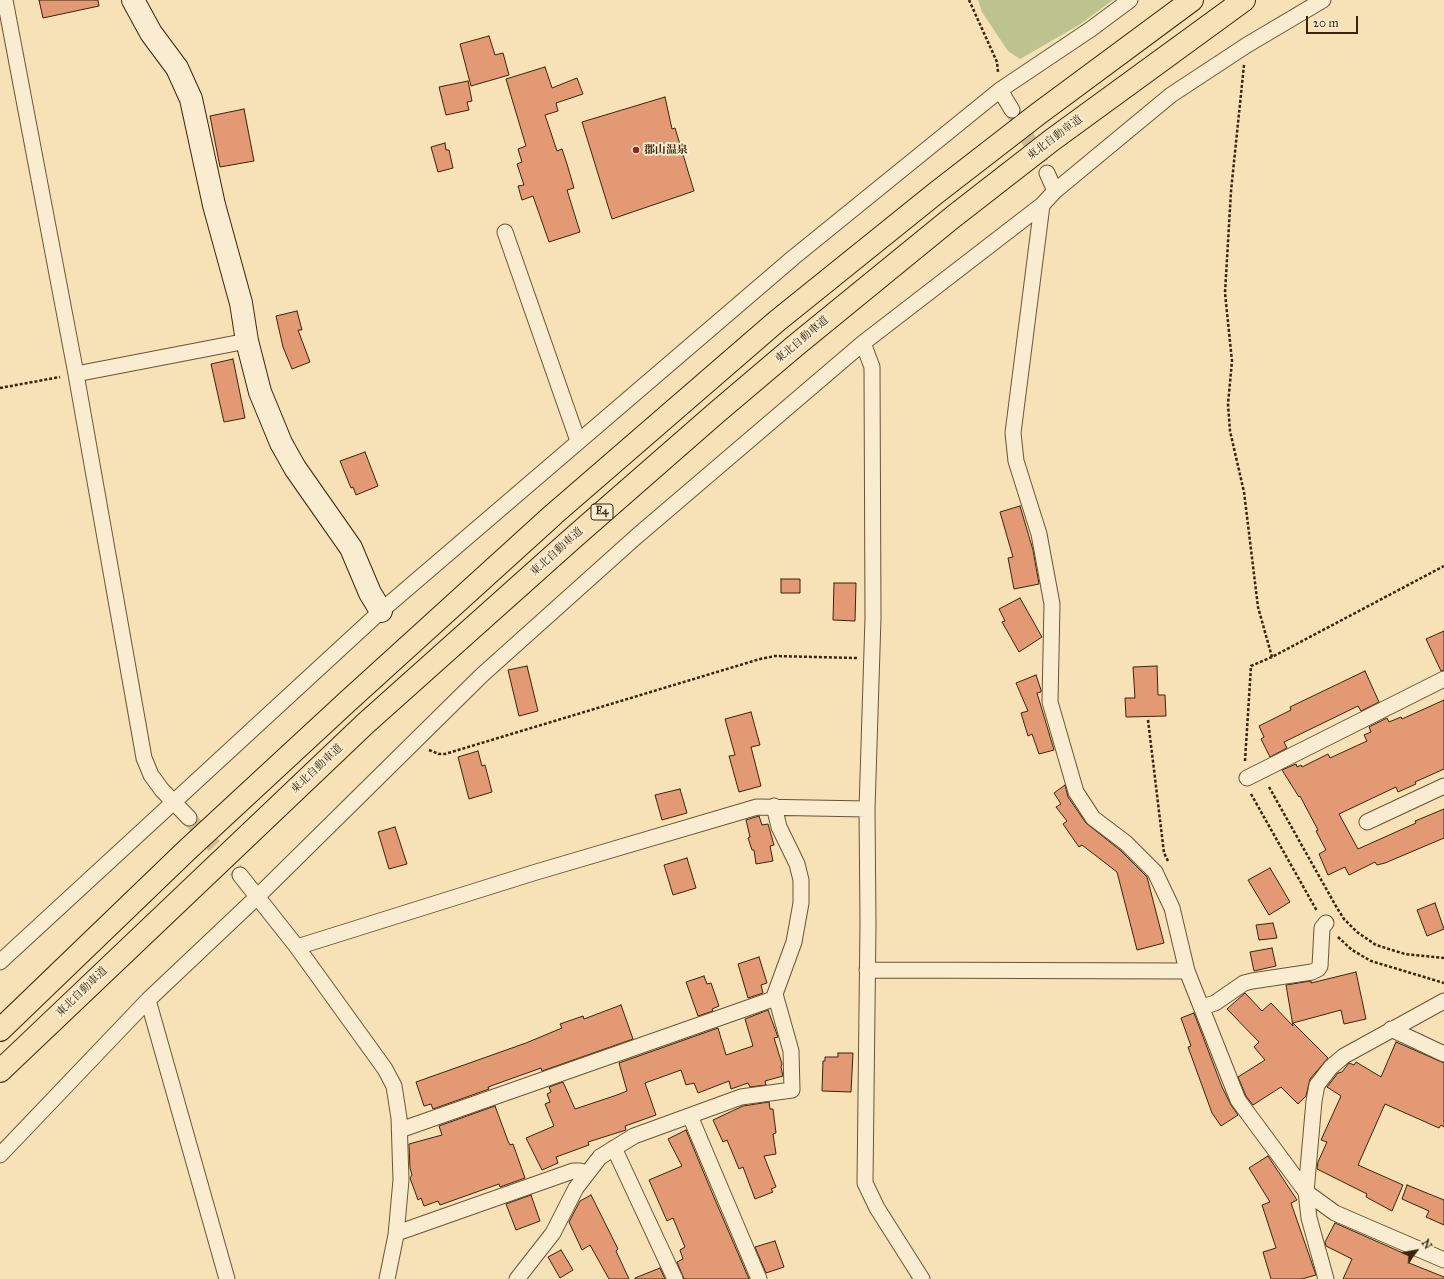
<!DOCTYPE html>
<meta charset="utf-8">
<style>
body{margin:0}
#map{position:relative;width:1444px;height:1279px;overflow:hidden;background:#f6e2b6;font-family:"IM FELL Great Primer",serif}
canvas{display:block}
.north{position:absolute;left:1396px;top:1231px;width:40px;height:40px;-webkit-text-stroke:3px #f9ecd0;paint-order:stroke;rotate:58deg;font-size:11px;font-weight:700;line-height:16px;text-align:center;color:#3a240c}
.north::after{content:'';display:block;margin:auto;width:14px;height:18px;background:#3a240c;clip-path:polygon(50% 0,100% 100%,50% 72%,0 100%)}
.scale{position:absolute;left:1306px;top:16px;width:52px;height:18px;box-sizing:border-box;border:2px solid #3a240c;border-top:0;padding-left:5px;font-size:12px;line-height:14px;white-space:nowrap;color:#3a240c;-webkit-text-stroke:3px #f9ecd0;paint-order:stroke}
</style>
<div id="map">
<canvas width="1444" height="1279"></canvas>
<div class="north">N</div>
<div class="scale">20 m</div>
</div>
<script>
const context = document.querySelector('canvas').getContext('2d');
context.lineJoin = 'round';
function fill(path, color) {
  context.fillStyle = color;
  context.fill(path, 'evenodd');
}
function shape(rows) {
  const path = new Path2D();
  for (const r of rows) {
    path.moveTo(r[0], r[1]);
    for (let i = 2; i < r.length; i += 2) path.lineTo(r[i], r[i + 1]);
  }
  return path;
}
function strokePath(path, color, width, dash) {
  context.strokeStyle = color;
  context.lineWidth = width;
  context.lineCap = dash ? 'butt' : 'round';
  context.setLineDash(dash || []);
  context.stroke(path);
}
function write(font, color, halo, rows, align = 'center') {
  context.font = font + ' "IM FELL Great Primer","Noto Serif JP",serif';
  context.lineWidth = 4;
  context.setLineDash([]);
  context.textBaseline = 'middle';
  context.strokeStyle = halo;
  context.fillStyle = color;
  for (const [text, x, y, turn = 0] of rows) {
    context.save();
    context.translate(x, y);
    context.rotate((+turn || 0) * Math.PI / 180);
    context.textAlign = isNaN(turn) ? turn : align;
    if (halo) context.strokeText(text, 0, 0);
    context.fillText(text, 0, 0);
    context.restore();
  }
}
const green = shape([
 [978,0,1113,0,1079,25,1020,59,1008,51,982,12]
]);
const building = shape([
 [39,0,98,0,99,6,43,18,39,0],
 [489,36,495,55,503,53,509,75,471,86,460,44,489,36],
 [545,67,552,88,577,78,583,94,556,103,558,111,545,115,557,151,562,149,567,164,574,188,567,190,580,232,549,242,533,196,522,200,518,186,524,185,517,164,522,162,518,149,526,146,506,79,545,67],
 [468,81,472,101,467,102,469,110,446,115,439,87,468,81],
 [665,97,672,129,675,128,694,191,612,219,582,122,665,97],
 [244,109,254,161,220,167,210,116,244,109],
 [445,143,446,150,449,150,453,168,438,172,431,147,445,143],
 [297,311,302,330,298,330,310,362,292,369,283,347,276,316,297,311],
 [233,359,245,418,224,422,211,364,233,359],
 [365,452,378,486,356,495,353,487,351,488,340,461,365,452],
 [1020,506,1033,550,1039,584,1014,589,1008,558,1013,557,1000,512,1020,506],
 [781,579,800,579,800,593,781,593,781,579],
 [834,583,856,583,855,621,833,620,834,583],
 [1020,598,1042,637,1019,652,1002,622,1005,621,999,609,1020,598],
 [1444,631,1444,670,1441,671,1426,639,1444,631],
 [527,666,538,711,519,716,508,670,527,666],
 [1157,666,1158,695,1165,695,1166,716,1126,717,1125,698,1135,698,1133,667,1157,666],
 [1365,671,1379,702,1361,711,1358,706,1284,742,1287,748,1270,757,1261,739,1264,737,1259,726,1291,710,1290,707,1365,671],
 [1036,675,1041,690,1041,692,1037,693,1054,750,1039,754,1032,734,1028,736,1021,713,1028,711,1016,683,1036,675],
 [1444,700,1444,769,1415,782,1416,784,1398,792,1396,787,1339,814,1358,849,1416,823,1415,821,1444,809,1444,838,1385,863,1377,865,1375,862,1349,875,1345,867,1328,875,1319,854,1326,850,1316,831,1318,830,1300,796,1299,797,1282,770,1296,764,1297,767,1301,765,1302,767,1328,754,1330,758,1367,741,1364,735,1371,732,1369,727,1387,718,1389,722,1401,717,1402,719,1444,700],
 [751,712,760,745,751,747,761,786,739,792,729,756,735,755,725,719,751,712],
 [478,751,482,766,485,765,492,792,469,799,458,757,478,751],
 [1065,785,1068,797,1086,823,1120,850,1147,877,1164,943,1137,950,1117,872,1082,845,1079,847,1063,824,1067,821,1056,807,1061,804,1054,793,1065,785],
 [680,789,687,813,662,820,655,795,680,789],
 [759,816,762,825,768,824,774,845,770,846,773,861,756,864,754,850,752,850,748,838,750,837,746,820,759,816],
 [395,827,407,864,389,869,378,832,395,827],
 [687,858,696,888,673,895,664,865,687,858],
 [1270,868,1290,902,1269,915,1248,880,1270,868],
 [1435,903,1444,929,1427,936,1417,910,1435,903],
 [1273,923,1277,938,1259,940,1256,925,1273,923],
 [1272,948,1276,966,1254,971,1250,952,1272,948],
 [759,957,767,983,761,985,763,993,748,998,738,964,759,957],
 [1356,972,1366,1019,1344,1024,1341,1010,1293,1023,1328,1058,1310,1079,1306,1096,1298,1104,1281,1087,1253,1105,1246,1096,1238,1077,1265,1060,1254,1047,1259,1042,1227,1009,1245,993,1262,1011,1271,1003,1293,1026,1286,985,1311,981,1311,983,1356,972],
 [704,976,707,984,711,983,719,1006,712,1009,713,1011,698,1016,686,982,704,976],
 [621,1005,633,1039,542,1071,541,1068,488,1087,489,1089,433,1109,431,1104,424,1106,416,1082,526,1043,562,1028,560,1024,583,1016,584,1019,621,1005],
 [768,1010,778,1037,774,1038,782,1064,781,1067,783,1076,765,1081,766,1085,750,1087,748,1083,731,1089,729,1081,698,1093,694,1083,686,1085,681,1070,645,1083,656,1115,625,1126,626,1130,588,1142,589,1145,556,1157,558,1163,542,1170,526,1138,554,1126,545,1104,550,1102,547,1094,551,1092,549,1087,563,1082,575,1109,617,1095,627,1091,619,1063,718,1028,726,1055,753,1046,745,1019,768,1010],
 [1194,1013,1222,1087,1231,1105,1238,1115,1221,1126,1212,1113,1188,1047,1191,1046,1181,1018,1194,1013],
 [1396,1042,1444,1063,1444,1127,1441,1125,1439,1128,1385,1104,1358,1165,1403,1185,1392,1211,1366,1197,1367,1194,1317,1169,1318,1162,1327,1142,1321,1140,1341,1096,1327,1087,1338,1073,1342,1072,1349,1063,1354,1065,1356,1062,1381,1077,1396,1042],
 [838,1053,853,1053,851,1092,822,1091,823,1061,825,1061,825,1057,838,1057,838,1053],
 [769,1102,770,1109,773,1109,776,1133,773,1134,776,1154,764,1156,776,1187,771,1189,773,1192,755,1199,743,1167,739,1169,727,1140,723,1142,713,1120,743,1106,769,1102],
 [495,1106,508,1141,510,1145,513,1144,525,1178,500,1187,499,1184,440,1205,438,1201,424,1206,421,1198,418,1200,410,1178,412,1175,410,1168,409,1144,442,1135,439,1126,495,1106],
 [686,1130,713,1195,749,1279,684,1279,677,1262,683,1259,680,1250,685,1247,673,1218,667,1221,649,1180,682,1166,668,1139,686,1130],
 [1268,1156,1297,1200,1291,1203,1316,1275,1302,1279,1271,1279,1263,1252,1276,1248,1262,1205,1270,1202,1249,1168,1268,1156],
 [1407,1185,1444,1200,1444,1225,1426,1217,1429,1211,1402,1199,1407,1185],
 [531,1195,540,1221,516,1230,506,1204,531,1195],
 [591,1195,618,1249,616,1251,629,1279,609,1279,590,1245,582,1250,569,1222,580,1201,591,1195],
 [1335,1223,1412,1257,1409,1263,1444,1277,1444,1279,1343,1279,1352,1259,1326,1246,1325,1242,1335,1223],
 [775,1241,784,1267,766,1273,755,1247,775,1241],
 [561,1250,573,1270,560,1278,548,1257,561,1250],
 [660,1268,665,1279,635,1279,635,1278,660,1268]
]);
const streetTunnel = shape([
 [1012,110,1047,173],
 [189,818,240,875]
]);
const path = shape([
 [969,0,997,62,998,72],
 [1244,65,1231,191,1225,293,1232,361,1228,404,1230,431,1244,492,1258,607,1272,657],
 [0,388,60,377],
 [1148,720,1164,853,1168,861],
 [429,750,439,754,445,754,760,659,775,656,857,658],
 [1245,761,1251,666,1272,657,1444,566],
 [1269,787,1337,908,1344,919,1357,932,1376,945,1405,954,1444,958],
 [1251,794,1317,911],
 [1338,937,1352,950,1371,961,1444,983]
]);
const street = shape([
 [5,0,76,374,144,758,151,775,162,790,189,818],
 [1000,90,1012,110],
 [1047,173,1055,191],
 [1042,205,1013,433,1016,461,1039,534,1052,604,1050,702,1076,792,1093,818,1126,843,1155,872,1172,908,1187,971,1238,1100,1306,1192,1335,1213,1444,1260],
 [505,232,578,441],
 [863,343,872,367,873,618,867,809,868,923,865,1183,877,1208,922,1279],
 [76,374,247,341],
 [1247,778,1444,679],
 [1367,822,1444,786],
 [240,875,297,947,385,1069,394,1086,399,1118,401,1180,396,1235,387,1279],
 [297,947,533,873,757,807,867,809],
 [0,962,381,611,794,257,1000,90,1091,29,1130,0],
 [867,970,1187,971],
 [148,1000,227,1279],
 [1202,1007,1215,1003,1244,983,1252,981,1312,972,1318,969,1320,966,1322,928,1326,923],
 [1391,1029,1444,1054],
 [690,1116,759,1279],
 [400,1130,776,998],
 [614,1148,675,1279],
 [0,1155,148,1000,257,897,482,675,637,536,863,343,1042,205,1055,191,1171,95,1247,45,1323,0],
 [397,1233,573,1171,580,1171,587,1174],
 [517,1279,553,1233,576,1188,600,1157,634,1136,741,1097,792,1090,791,1051,775,994,794,942,801,903,801,880,797,864,779,827,774,806],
 [1326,1279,1309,1218,1306,1192,1314,1101,1317,1085,1331,1067,1344,1056,1444,1001]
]);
const secondary = shape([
 [133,0,151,33,177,68,191,99,214,205,241,303,247,341,260,392,281,443,295,468,351,548,370,593,381,611]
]);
const highway = shape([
 [0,1030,187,850,348,701,554,514,777,321,936,193,1038,114,1192,0],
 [0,1071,366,723,573,538,716,413,795,346,953,217,1052,140,1244,0]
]);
const markers = [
 [636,150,4,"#8f2418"]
];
const shields = [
 [602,512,22]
];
const shieldNames = [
 ["E4",602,512]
];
const streetNames = [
 ["東北自動車道",1055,138,-37],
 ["東北自動車道",802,340,-40],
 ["東北自動車道",557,552,-42],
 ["東北自動車道",317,769,-43],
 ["東北自動車道",82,992,-44]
];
const poiNames = [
 ["郡山温泉",644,150]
];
fill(green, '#bcc38e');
fill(building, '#e39973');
strokePath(building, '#3a240c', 1);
strokePath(streetTunnel, '#d0bc94', 15, [15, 8]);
strokePath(street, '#695436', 17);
strokePath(secondary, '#3a240c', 24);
strokePath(highway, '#3a240c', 24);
strokePath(path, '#3a240c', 2.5, [3, 2]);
strokePath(street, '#f9ecd0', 15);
strokePath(secondary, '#f9ecd0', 22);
strokePath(highway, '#f6e2b6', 22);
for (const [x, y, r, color] of markers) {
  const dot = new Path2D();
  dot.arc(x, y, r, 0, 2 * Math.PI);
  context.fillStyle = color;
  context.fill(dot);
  strokePath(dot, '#f9ecd0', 1.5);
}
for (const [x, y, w] of shields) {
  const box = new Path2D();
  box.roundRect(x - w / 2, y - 8, w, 16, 3);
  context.fillStyle = '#f9ecd0';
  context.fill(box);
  strokePath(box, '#3a240c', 1);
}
write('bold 10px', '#3a240c', null, shieldNames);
write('11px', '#3a240c', '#f9ecd0', streetNames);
write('bold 11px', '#3a240c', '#f9ecd0', poiNames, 'left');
</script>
